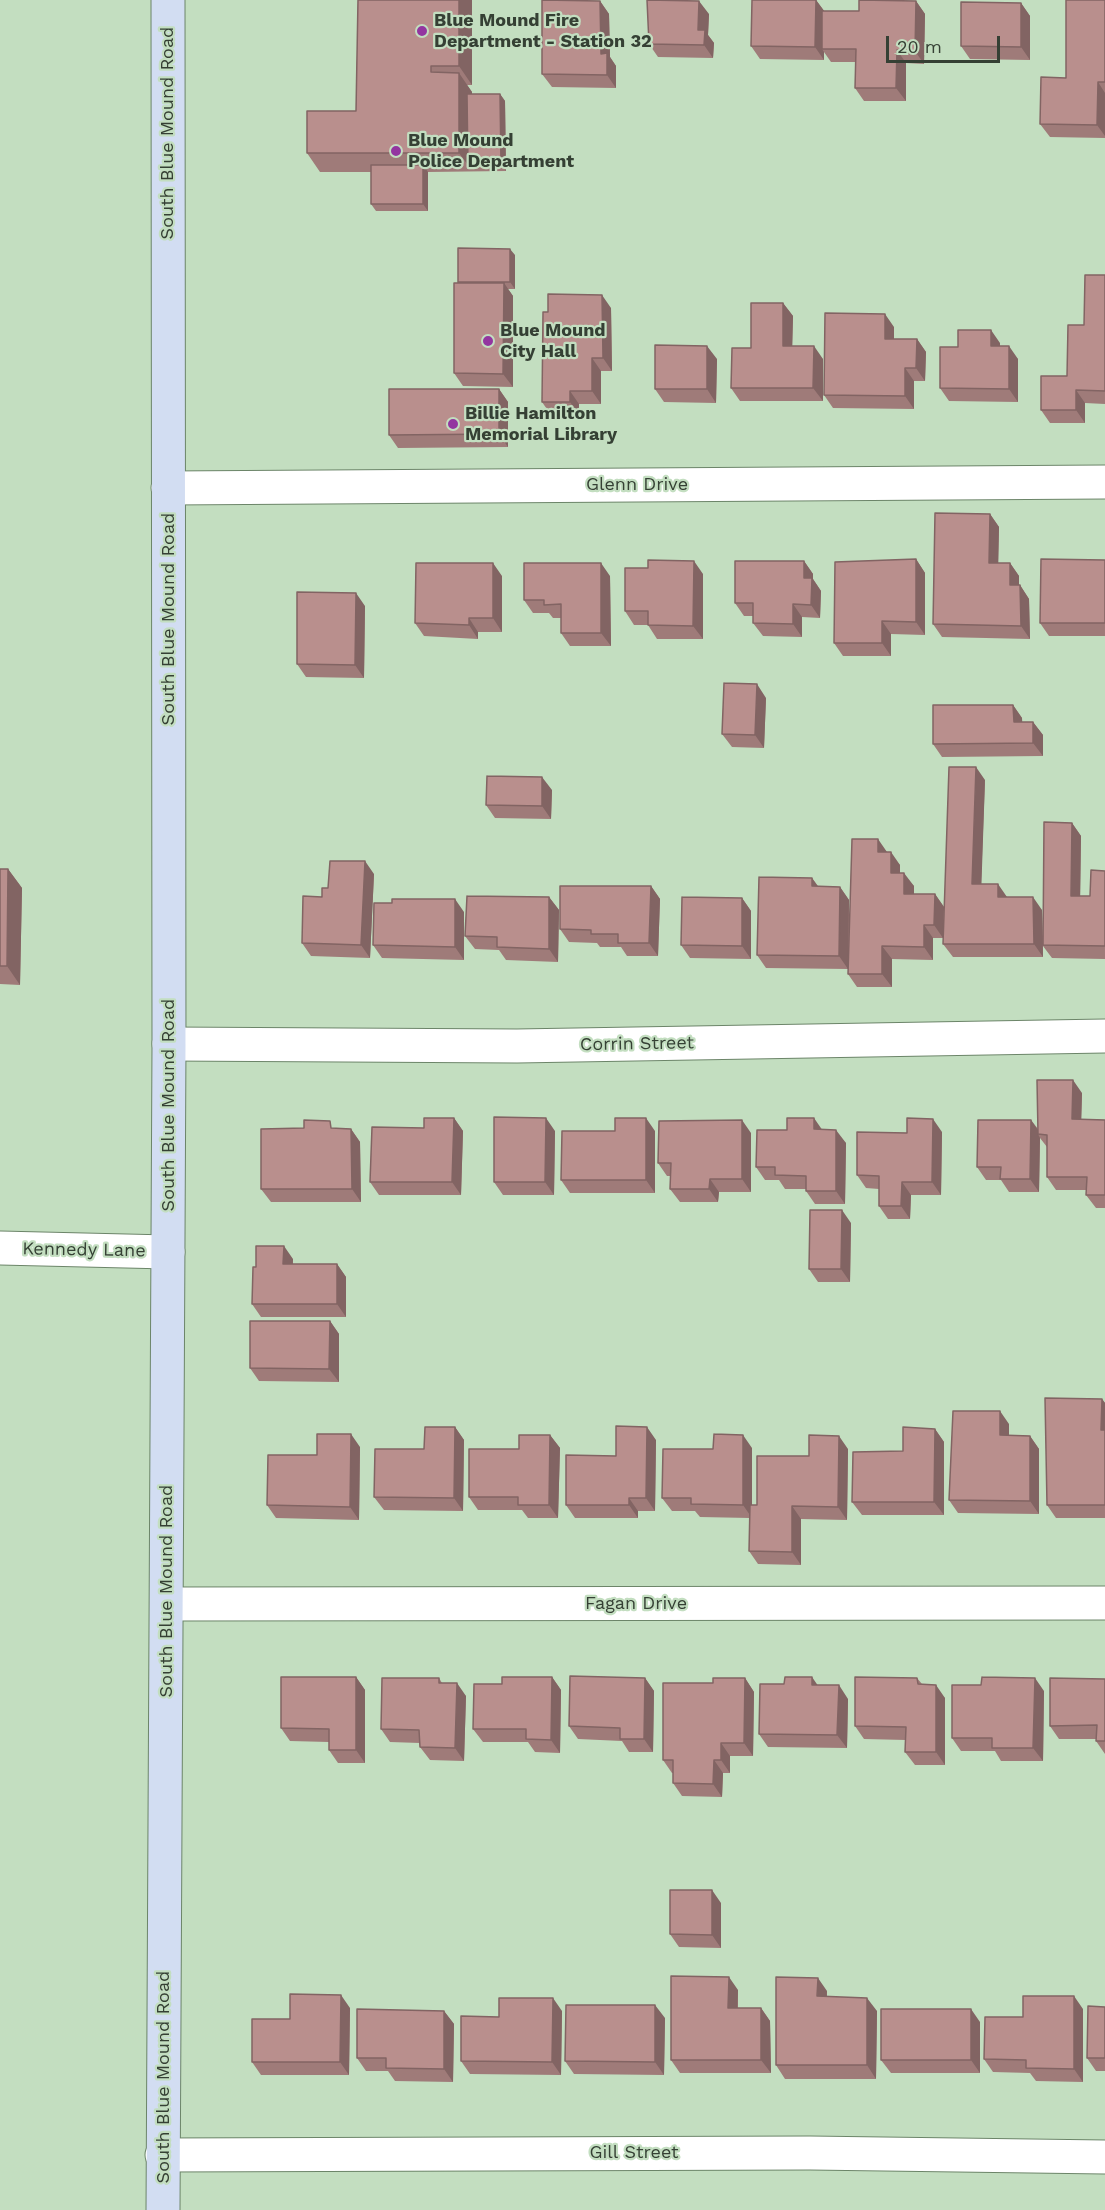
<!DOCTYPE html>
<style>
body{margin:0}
#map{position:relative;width:1105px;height:2210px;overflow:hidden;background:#c3dec0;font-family:"Work Sans",sans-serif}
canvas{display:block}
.scale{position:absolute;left:886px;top:36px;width:114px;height:27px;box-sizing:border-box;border:3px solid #354034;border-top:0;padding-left:8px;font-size:18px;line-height:21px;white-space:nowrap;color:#354034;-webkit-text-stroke:4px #c3dec0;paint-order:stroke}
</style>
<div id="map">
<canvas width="1105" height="2210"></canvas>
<div class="scale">20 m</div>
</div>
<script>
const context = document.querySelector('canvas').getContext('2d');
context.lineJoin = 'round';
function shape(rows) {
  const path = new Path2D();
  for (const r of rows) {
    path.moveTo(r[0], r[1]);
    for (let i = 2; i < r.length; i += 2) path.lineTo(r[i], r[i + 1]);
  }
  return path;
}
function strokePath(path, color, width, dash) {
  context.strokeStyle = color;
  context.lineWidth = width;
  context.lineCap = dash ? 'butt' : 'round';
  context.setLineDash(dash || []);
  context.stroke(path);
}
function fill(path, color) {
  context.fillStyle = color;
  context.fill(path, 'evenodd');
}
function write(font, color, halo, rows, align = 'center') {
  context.font = font + ' "Work Sans",sans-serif';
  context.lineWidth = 4.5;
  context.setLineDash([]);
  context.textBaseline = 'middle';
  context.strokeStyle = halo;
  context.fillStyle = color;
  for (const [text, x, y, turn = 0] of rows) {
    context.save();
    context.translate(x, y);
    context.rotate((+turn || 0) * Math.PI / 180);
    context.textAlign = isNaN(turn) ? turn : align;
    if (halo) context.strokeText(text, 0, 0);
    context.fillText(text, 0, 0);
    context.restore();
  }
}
const street = shape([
 [168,488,1105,482],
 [169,1044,517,1046,1105,1036],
 [0,1248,168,1252],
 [167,1604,1105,1603],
 [162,2155,810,2153,1105,2157]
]);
const secondary = shape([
 [163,2210,169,1044,168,0]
]);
const wall = shape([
 [358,0,472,0,472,85,467,85,472,92,472,94,500,94,505,101,506,171,428,172,428,211,376,211,371,204,371,172,320,172,307,153,356,111],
 [816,0,824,11,859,11,894,1,916,1,925,14,924,64,906,63,906,101,864,101,855,88,856,62,831,62,824,52,824,60,760,59,751,46],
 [1105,0,1105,138,1050,137,1040,124,1066,78],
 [600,1,609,14,610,57,616,66,616,88,552,87,542,74],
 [1021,3,1030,16,1030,60,970,59,961,46],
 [709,14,708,35,714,43,713,58,658,57,649,44],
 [515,255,515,289,508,289,513,296,513,387,463,386,454,373,458,283],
 [1105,275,1105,404,1085,403,1085,423,1050,423,1041,410,1067,376,1084,325],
 [783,303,793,316,792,346,823,359,823,401,740,401,731,388,751,348],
 [611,308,612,371,601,371,601,404,579,404,579,415,551,415,542,402,548,312],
 [894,327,894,339,917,339,926,352,925,381,914,381,914,409,833,408,824,395],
 [1000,343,1000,346,1018,359,1018,402,949,401,940,388,958,347],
 [717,359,716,403,664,402,655,389],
 [499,389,508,402,508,447,398,448,389,435],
 [990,514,999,527,998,563,1010,563,1019,576,1019,585,1020,585,1029,599,1030,639,942,637,933,624],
 [916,559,925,573,925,635,891,634,891,656,843,656,834,643],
 [1105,560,1105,636,1049,636,1040,623],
 [804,561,813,574,813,579,821,591,820,618,802,617,802,637,763,636,753,623,753,616,744,616,735,603],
 [648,568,703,574,703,639,657,639,648,625,634,625,625,611],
 [502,576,502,632,478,632,478,639,424,636,415,623],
 [610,576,611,646,570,646,561,633,561,618,553,618,549,613,533,613,524,600],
 [365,606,364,678,306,677,297,664],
 [766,698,764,748,732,747,722,734],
 [1013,705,1022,718,1022,722,1033,722,1043,735,1043,756,942,757,933,744],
 [985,780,981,884,1007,897,1042,910,1043,937,1072,823,1081,836,1080,896,1090,896,1105,871,1105,959,1052,958,1043,946,1043,957,953,957,943,944],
 [552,790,551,819,495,818,486,805],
 [887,852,900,865,900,873,914,886,914,894,935,894,944,907,943,938,933,938,933,960,892,959,892,987,857,987,848,974,848,969,766,968,757,955,812,878,818,886,840,887,849,900,849,949],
 [0,869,8,869,22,888,20,985,0,984],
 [374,874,370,958,311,956,302,943,322,897,328,888],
 [651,886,660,899,658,956,627,956,621,947,600,947,597,943,569,942,560,929],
 [549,897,559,910,558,962,506,960,499,950,475,949,465,936],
 [742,898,751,911,751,959,690,958,681,945],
 [464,912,464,960,382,958,373,945],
 [1082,1093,1081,1119,1105,1120,1105,1208,1096,1208,1086,1195,1087,1190,1056,1190,1047,1177,1047,1147,1040,1138,1039,1192,1009,1192,1001,1180,986,1180,977,1167,1031,1120,1038,1129],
 [454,1118,463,1131,461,1195,379,1195,370,1182],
 [336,1128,351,1129,360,1142,361,1202,271,1202,261,1189],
 [822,1129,846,1143,845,1204,815,1204,806,1191,806,1189,785,1189,779,1180,765,1180,756,1167],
 [555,1131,554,1195,503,1195,494,1182],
 [655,1131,655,1193,570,1193,561,1180],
 [942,1132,941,1195,911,1195,910,1219,888,1219,879,1206,879,1189,866,1188,857,1175,907,1133],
 [751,1133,751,1192,719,1192,718,1202,680,1202,670,1189,671,1176,667,1176,658,1163],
 [851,1223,850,1282,818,1282,809,1269],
 [293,1259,293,1264,337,1264,346,1277,346,1317,261,1317,252,1304,256,1267],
 [330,1321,339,1334,339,1382,259,1381,250,1368],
 [1102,1399,1105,1403,1105,1518,1056,1518,1047,1505],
 [1009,1424,1009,1435,1030,1436,1039,1449,1039,1514,958,1513,949,1500],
 [455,1427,464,1440,463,1511,384,1510,374,1497,424,1449],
 [935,1429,944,1442,944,1515,862,1515,852,1502,903,1451],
 [550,1435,560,1448,558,1518,528,1518,522,1510,478,1510,469,1497,519,1449],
 [656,1440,655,1511,638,1511,638,1518,575,1518,566,1505,616,1456],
 [360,1447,359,1520,276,1518,267,1505,317,1455],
 [752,1448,752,1505,757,1505,809,1456,848,1449,847,1520,801,1519,801,1565,758,1564,749,1551,750,1518,700,1517,695,1511,672,1511,662,1498,713,1449],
 [356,1677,365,1690,365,1763,338,1763,329,1750,329,1742,290,1741,281,1728],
 [552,1677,561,1690,560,1753,535,1752,528,1742,483,1742,473,1729],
 [439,1678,442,1683,466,1696,464,1761,430,1760,420,1747,420,1743,390,1742,381,1729],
 [645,1678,654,1691,653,1752,629,1752,622,1741,578,1739,569,1726],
 [745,1678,754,1692,753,1756,730,1756,730,1773,723,1773,722,1797,682,1796,673,1783,673,1773,672,1773,663,1760,713,1683],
 [917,1678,922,1684,945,1698,945,1765,915,1765,905,1752,906,1740,864,1739,855,1726],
 [1105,1679,1105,1754,1096,1741,1096,1739,1059,1739,1050,1726],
 [1044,1691,1043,1761,1001,1761,995,1751,961,1751,952,1738],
 [848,1699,847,1748,768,1747,759,1734],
 [721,1903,721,1948,679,1947,670,1934],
 [738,1990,738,2008,761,2008,770,2021,771,2073,680,2073,671,2060],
 [827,1991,827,1996,877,2011,876,2079,785,2079,776,2065],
 [1105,2007,1105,2071,1096,2071,1087,2058],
 [350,2008,349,2075,261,2075,252,2062,290,2019],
 [1083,2009,1083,2082,1036,2081,1030,2073,993,2072,984,2059,1023,2017],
 [444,2011,454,2024,453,2082,395,2081,388,2071,366,2071,357,2058],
 [562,2011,561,2075,470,2074,461,2061,499,2017],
 [665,2018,664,2075,574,2074,565,2061],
 [980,2022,980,2073,891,2073,881,2060]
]);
const shadedWall = shape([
 [459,0,472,0,472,85,459,66],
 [816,0,825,12,822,49,824,52,824,60,815,47],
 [600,1,609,14,610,57,616,66,616,88,607,75,601,54],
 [699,1,709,14,708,35,714,43,713,58,704,45,698,30],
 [916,1,925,14,924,64,915,51],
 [1021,3,1030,16,1030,60,1021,47],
 [897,50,906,63,906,101,896,88],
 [459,73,472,92,472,165,468,165,459,153],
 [1098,82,1105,93,1105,136,1097,125],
 [500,94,505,101,506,171,501,164],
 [423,165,428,172,428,211,423,204],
 [510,249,515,255,515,289,510,282],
 [504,283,513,296,513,387,503,374],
 [602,295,611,308,612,371,603,358],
 [783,303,793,316,792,359,783,346],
 [885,314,894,327,894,352,885,339],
 [991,330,1000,343,1000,359,991,346],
 [917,339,926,352,925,381,916,368],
 [707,346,717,359,716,403,707,389],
 [814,346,823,359,823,401,813,388],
 [1009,346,1018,359,1018,402,1009,389],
 [592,358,601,371,601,404,592,391],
 [905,368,914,381,914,409,905,396],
 [499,389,508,402,508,447,499,434],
 [1076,390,1085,403,1085,423,1076,410],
 [570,391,579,404,579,415,570,402],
 [990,514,999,527,998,576,989,563],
 [916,559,925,573,925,635,916,622],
 [694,561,703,574,703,639,693,626],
 [804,561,813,574,813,579,821,591,820,618,811,605,804,578],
 [493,563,502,576,502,632,493,618],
 [601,563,610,576,611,646,601,633],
 [1010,563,1019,576,1019,599,1010,585],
 [1020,585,1029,599,1030,639,1021,626],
 [356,593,365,606,364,678,355,665],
 [793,604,802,617,802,637,793,624],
 [469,618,478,632,478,639,469,625],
 [882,621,891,634,891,656,882,643],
 [757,684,766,698,764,748,755,735],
 [1013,705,1022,718,1023,735,1014,722],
 [1033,722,1043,735,1043,756,1033,743],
 [976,767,985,780,981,897,972,884],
 [542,777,552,790,551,819,542,806],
 [1072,823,1081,836,1080,909,1071,896],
 [878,839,887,852,878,852],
 [891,852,900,865,900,886,891,873],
 [365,861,374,874,370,958,361,945],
 [8,869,22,888,20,985,7,966],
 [904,873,914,886,914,907,904,894],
 [812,878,821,891,812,886],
 [998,884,1007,897,998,897],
 [651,886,660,899,658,956,649,943],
 [840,887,849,900,848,969,839,956],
 [935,894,944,907,943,938,934,925],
 [549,897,559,910,558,962,549,949],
 [1033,897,1042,910,1043,957,1034,944],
 [742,898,751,911,751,959,742,946],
 [455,899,464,912,464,960,455,947],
 [924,925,933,938,933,960,924,947],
 [882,946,892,959,892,987,882,974],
 [1073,1080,1082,1093,1081,1132,1072,1119],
 [454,1118,463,1131,461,1195,452,1182],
 [546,1118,555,1131,554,1195,545,1182],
 [646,1118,655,1131,655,1193,646,1180],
 [814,1118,823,1131,814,1129],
 [933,1119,942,1132,941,1195,932,1182],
 [742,1120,751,1133,751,1192,742,1179],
 [1031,1120,1040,1133,1038,1134,1040,1138,1039,1192,1030,1179],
 [351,1129,360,1142,361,1202,352,1189],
 [836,1130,846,1143,845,1204,836,1191],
 [710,1179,719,1192,718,1202,709,1189],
 [902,1182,911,1195,910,1219,901,1206],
 [842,1210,851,1223,850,1282,841,1269],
 [284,1246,293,1259,292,1277,283,1264],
 [337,1264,346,1277,346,1317,337,1304],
 [330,1321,339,1334,339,1382,329,1369],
 [1102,1399,1105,1403,1105,1436,1101,1430],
 [1000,1411,1009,1424,1009,1448,1000,1435],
 [455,1427,464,1440,463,1511,454,1498],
 [647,1427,656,1440,655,1511,646,1498],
 [935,1429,944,1442,944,1515,934,1502],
 [351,1434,360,1447,359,1520,350,1507],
 [550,1435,560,1448,558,1518,549,1505],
 [743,1435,752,1448,752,1518,743,1505],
 [839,1436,848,1449,847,1520,838,1507],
 [1030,1436,1039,1449,1039,1514,1030,1501],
 [629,1498,638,1511,638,1518,629,1505],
 [792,1506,801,1519,801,1565,792,1552],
 [356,1677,365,1690,365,1763,356,1750],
 [552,1677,561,1690,560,1753,551,1740],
 [812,1677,821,1690,812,1685],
 [645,1678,654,1691,653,1752,644,1739],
 [745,1678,754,1692,753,1756,744,1743],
 [1035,1678,1044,1691,1043,1761,1033,1748],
 [457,1683,466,1696,464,1761,455,1748],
 [839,1685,848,1699,847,1748,837,1735],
 [936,1685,945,1698,945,1765,936,1752],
 [721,1743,730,1756,730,1773,721,1760],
 [714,1760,723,1773,722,1797,713,1784],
 [712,1890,721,1903,721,1948,712,1935],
 [729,1977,738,1990,737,2021,728,2008],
 [818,1978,827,1991,826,2009,817,1996],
 [341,1995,350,2008,349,2075,340,2062],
 [1074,1996,1083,2009,1083,2082,1074,2069],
 [553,1998,562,2011,561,2075,552,2062],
 [867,1998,877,2011,876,2079,867,2065],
 [655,2005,665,2018,664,2075,655,2062],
 [761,2008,770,2021,771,2073,761,2060],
 [971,2009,980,2022,980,2073,971,2060],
 [444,2011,454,2024,453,2082,444,2069]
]);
const building = shape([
 [358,0,459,0,459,66,431,66,431,72,459,73,459,153,307,153,307,111,356,111,358,0],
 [542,0,600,1,601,54,607,53,607,75,542,74,542,0],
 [647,0,699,1,698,30,705,30,704,45,649,44,647,0],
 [752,0,816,0,815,47,751,46,752,0],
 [859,0,916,1,915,51,897,50,896,88,855,88,856,49,822,49,822,11,859,11,859,0],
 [1066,0,1105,0,1105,82,1098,82,1097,125,1040,124,1041,77,1066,78,1066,0],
 [961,2,1021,3,1021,47,961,46,961,2],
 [467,94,500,94,501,164,468,165,467,94],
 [371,165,423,165,423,204,371,204,371,165],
 [458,248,510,249,510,282,458,282,458,248],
 [1085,275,1105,275,1105,391,1076,390,1076,410,1041,410,1041,376,1067,376,1068,325,1084,325,1085,275],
 [454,283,504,283,503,374,454,373,454,283],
 [548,294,602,295,603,358,592,358,592,391,570,391,570,402,542,402,543,312,548,312,548,294],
 [751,303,783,303,783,346,814,346,813,388,731,388,732,348,751,348,751,303],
 [825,313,885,314,885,339,917,339,916,368,905,368,905,396,824,395,825,313],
 [958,330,991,330,991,346,1009,346,1009,389,940,388,940,347,958,347,958,330],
 [655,345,707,346,707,389,655,389,655,345],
 [389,389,499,389,499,434,389,435,389,389],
 [935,513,990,514,989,563,1010,563,1010,585,1020,585,1021,626,933,624,935,513],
 [916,559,916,622,882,621,882,643,834,643,835,562,916,559],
 [1041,559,1105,560,1105,623,1040,623,1041,559],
 [648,560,694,561,693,626,648,625,648,611,625,611,625,568,648,568,648,560],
 [735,561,804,561,804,578,812,578,811,605,793,604,793,624,753,623,753,603,735,603,735,561],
 [416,563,493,563,493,618,469,618,469,625,415,623,416,563],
 [524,563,601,563,601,633,561,633,561,604,544,605,544,600,524,600,524,563],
 [297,592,356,593,355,665,297,664,297,592],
 [724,683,757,684,755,735,722,734,724,683],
 [933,705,1013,705,1014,722,1033,722,1033,743,933,744,933,705],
 [949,767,976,767,972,884,998,884,998,897,1033,897,1034,944,943,944,949,767],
 [487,776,542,777,542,806,486,805,487,776],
 [1044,822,1072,823,1071,896,1090,896,1091,870,1105,871,1105,946,1043,945,1044,822],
 [852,839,878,839,878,852,891,852,891,873,904,873,904,894,935,894,934,925,924,925,924,947,882,946,882,974,848,974,852,839],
 [330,861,365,861,361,945,302,943,303,896,322,897,322,888,328,888,330,861],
 [0,869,8,869,7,966,0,966,0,869],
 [759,877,812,878,812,886,840,887,839,956,757,955,759,877],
 [560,886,651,886,649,943,618,943,618,934,591,934,591,930,560,929,560,886],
 [467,896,549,897,549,949,497,947,497,937,465,936,467,896],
 [682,897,742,898,742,946,681,945,682,897],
 [392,899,455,899,455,947,373,945,374,903,392,903,392,899],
 [1037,1080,1073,1080,1072,1119,1105,1120,1105,1195,1086,1195,1087,1177,1047,1177,1047,1135,1038,1134,1037,1080],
 [494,1117,546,1118,545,1182,494,1182,494,1117],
 [424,1118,454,1118,452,1182,370,1182,372,1127,424,1128,424,1118],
 [615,1118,646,1118,646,1180,561,1180,562,1131,615,1131,615,1118],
 [787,1118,814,1118,814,1129,836,1130,836,1191,806,1191,806,1176,775,1175,775,1167,756,1167,757,1130,787,1130,787,1118],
 [907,1118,933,1119,932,1182,902,1182,901,1206,879,1206,879,1176,857,1175,857,1132,907,1133,907,1118],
 [304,1120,330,1121,331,1128,351,1129,352,1189,261,1189,261,1129,304,1128,304,1120],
 [742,1120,742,1179,710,1179,709,1189,670,1189,671,1163,658,1163,659,1121,742,1120],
 [978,1120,1031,1120,1030,1179,1000,1179,1001,1167,977,1167,978,1120],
 [810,1210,842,1210,841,1269,809,1269,810,1210],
 [256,1246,284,1246,283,1264,337,1264,337,1304,252,1304,253,1267,256,1267,256,1246],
 [250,1321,330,1321,329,1369,250,1368,250,1321],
 [1045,1398,1102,1399,1101,1430,1105,1430,1105,1505,1047,1505,1045,1398],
 [953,1411,1000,1411,1000,1435,1030,1436,1030,1501,949,1500,953,1411],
 [616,1426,647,1427,646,1498,629,1498,629,1505,566,1505,566,1455,616,1456,616,1426],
 [425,1427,455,1427,454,1498,374,1497,375,1449,424,1449,425,1427],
 [903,1427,935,1429,934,1502,852,1502,853,1452,903,1451,903,1427],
 [317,1434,351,1434,350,1507,267,1505,268,1455,317,1455,317,1434],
 [714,1434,743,1435,743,1505,691,1504,691,1498,662,1498,663,1449,713,1449,714,1434],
 [519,1435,550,1435,549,1505,518,1505,518,1497,469,1497,469,1449,519,1449,519,1435],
 [809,1435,839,1436,838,1507,792,1506,792,1552,749,1551,750,1505,757,1505,757,1456,809,1456,809,1435],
 [570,1676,645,1678,644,1739,620,1739,620,1728,569,1726,570,1676],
 [281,1677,356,1677,356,1750,329,1750,329,1729,281,1728,281,1677],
 [502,1677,552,1677,551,1740,526,1739,526,1729,473,1729,474,1684,502,1684,502,1677],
 [785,1677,812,1677,812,1685,839,1685,837,1735,759,1734,760,1684,784,1684,785,1677],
 [855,1677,917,1678,918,1684,936,1685,936,1752,905,1752,906,1727,855,1726,855,1677],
 [982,1677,1035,1678,1033,1748,992,1748,992,1738,952,1738,952,1685,981,1685,982,1677],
 [382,1678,439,1678,439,1683,457,1683,455,1748,420,1747,419,1730,381,1729,382,1678],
 [713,1678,745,1678,744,1743,721,1743,721,1760,714,1760,713,1784,673,1783,673,1760,663,1760,663,1683,713,1683,713,1678],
 [1050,1678,1105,1679,1105,1741,1096,1741,1097,1725,1050,1726,1050,1678],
 [670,1890,712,1890,712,1935,670,1934,670,1890],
 [671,1976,729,1977,728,2008,761,2008,761,2060,671,2060,671,1976],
 [776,1977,818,1978,817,1996,867,1998,867,2065,776,2065,776,1977],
 [290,1994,341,1995,340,2062,252,2062,252,2019,290,2019,290,1994],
 [1023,1996,1074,1996,1074,2069,1026,2068,1026,2060,984,2059,985,2017,1023,2017,1023,1996],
 [499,1998,553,1998,552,2062,461,2061,461,2016,499,2017,499,1998],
 [566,2005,655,2005,655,2062,565,2061,566,2005],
 [1088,2006,1105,2007,1105,2058,1087,2058,1088,2006],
 [357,2009,444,2011,444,2069,386,2068,386,2058,357,2058,357,2009],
 [881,2009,971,2009,971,2060,881,2060,881,2009]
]);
const markers = [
 [422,31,6,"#9336a0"],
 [396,151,6,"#9336a0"],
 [488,341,6,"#9336a0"],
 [453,424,6,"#9336a0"]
];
const poiNames = [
 ["Blue Mound Fire",434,21],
 ["Department - Station 32",434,42],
 ["Blue Mound",408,141],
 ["Police Department",408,162],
 ["Blue Mound",500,331],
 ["City Hall",500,352],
 ["Billie Hamilton",465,414],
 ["Memorial Library",465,435]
];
const streetNames = [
 ["South Blue Mound Road",168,133,-90],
 ["Glenn Drive",637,485],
 ["South Blue Mound Road",169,619,-90],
 ["Corrin Street",637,1044,-1],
 ["South Blue Mound Road",169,1105,-90],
 ["Kennedy Lane",84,1250,1],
 ["South Blue Mound Road",167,1591,-90],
 ["Fagan Drive",636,1604],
 ["South Blue Mound Road",164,2077,-90],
 ["Gill Street",634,2153]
];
strokePath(street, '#6c8569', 35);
strokePath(secondary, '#6c8569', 35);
strokePath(street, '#fff', 33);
strokePath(secondary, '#d2ddf2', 33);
fill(wall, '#9f7b79');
fill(shadedWall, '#826463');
fill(building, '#b98f8d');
strokePath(building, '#826463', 1.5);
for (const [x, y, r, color] of markers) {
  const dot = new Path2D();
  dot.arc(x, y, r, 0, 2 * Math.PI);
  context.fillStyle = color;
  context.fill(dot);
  strokePath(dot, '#c3dec0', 2);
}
write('bold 18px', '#354034', '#c3dec0', poiNames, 'left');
write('18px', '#354034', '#c3dec0', streetNames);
</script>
